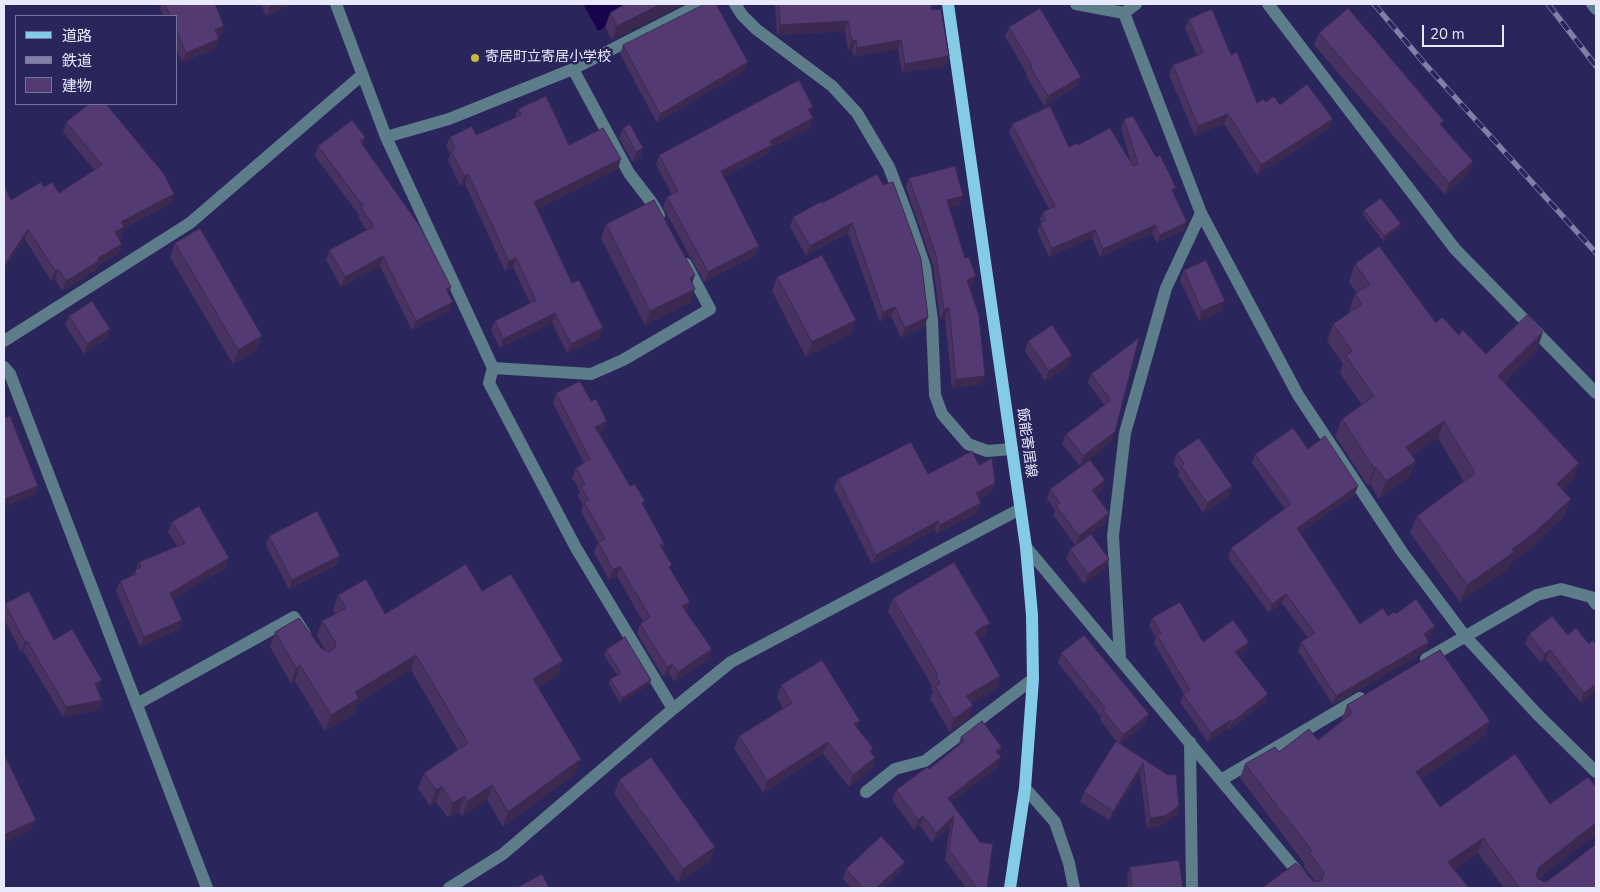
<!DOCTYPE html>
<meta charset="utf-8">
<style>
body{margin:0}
#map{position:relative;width:1600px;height:892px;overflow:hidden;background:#2a255b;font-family:"Nunito Sans","Noto Sans JP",sans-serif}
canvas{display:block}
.frame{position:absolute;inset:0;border:5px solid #e8e9fe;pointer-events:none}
.legend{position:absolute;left:15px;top:15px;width:162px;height:90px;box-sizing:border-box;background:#2a255b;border:1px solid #76739c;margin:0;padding:6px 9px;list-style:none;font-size:15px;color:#e8e9fe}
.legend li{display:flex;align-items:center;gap:10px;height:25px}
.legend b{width:25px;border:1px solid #76739c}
.scale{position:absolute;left:1422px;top:25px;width:82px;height:22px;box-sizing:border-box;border:2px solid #e8e9fe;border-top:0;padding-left:6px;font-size:15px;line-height:18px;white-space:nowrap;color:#e8e9fe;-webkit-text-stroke:4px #2a255b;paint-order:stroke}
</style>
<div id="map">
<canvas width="1600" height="892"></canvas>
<div class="frame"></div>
<ul class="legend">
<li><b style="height:6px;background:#84cbe6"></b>道路</li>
<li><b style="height:6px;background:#817fa6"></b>鉄道</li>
<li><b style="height:14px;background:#543a72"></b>建物</li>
</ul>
<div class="scale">20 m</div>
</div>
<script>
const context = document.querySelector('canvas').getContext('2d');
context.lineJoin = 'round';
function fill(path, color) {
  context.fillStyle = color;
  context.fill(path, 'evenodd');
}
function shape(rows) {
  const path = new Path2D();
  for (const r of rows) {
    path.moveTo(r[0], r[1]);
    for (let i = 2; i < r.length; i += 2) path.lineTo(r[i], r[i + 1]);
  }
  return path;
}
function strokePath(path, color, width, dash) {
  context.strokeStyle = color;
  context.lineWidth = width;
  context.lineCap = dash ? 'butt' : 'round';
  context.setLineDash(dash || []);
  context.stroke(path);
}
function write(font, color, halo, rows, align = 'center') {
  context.font = font + ' "Nunito Sans","Noto Sans JP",sans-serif';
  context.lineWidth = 5;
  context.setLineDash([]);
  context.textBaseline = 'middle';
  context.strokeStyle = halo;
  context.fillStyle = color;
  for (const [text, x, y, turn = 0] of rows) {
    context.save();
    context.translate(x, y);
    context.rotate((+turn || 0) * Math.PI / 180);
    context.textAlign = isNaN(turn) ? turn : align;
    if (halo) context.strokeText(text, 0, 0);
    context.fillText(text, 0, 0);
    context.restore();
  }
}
const water = shape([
 [583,4,645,4,598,31]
]);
const minor = shape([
 [336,4,386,137,449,119,573,69,701,4],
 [735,4,742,15,756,29,832,86,857,113,889,167,908,217,925,267,932,320,935,395,942,414,968,444,987,451,1012,449],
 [1076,4,1124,13,1201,213,1298,395,1402,552,1465,636,1537,714,1596,772],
 [1268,4,1455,249,1596,393],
 [1592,4,1596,9],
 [1124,13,1136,4],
 [573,69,629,173,652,203,659,215],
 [386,137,493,368,489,383,576,548,673,709],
 [4,341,190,223,362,75],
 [4,367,10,374,207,888],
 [493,368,591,374,623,360,710,309,686,264],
 [1026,547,1311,888],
 [1120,658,1113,536,1125,433,1166,288,1201,213],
 [1426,659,1537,595,1561,589,1591,597,1596,604],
 [137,704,294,617,305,634],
 [1190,742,1192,888],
 [1221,780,1360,698],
 [1025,788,1055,822,1069,863,1074,888],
 [866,792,895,769,925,761,1033,679],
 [449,888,503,854,673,709,731,662,1020,509]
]);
const major = shape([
 [948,4,1026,547,1032,615,1033,679,1025,788,1010,888]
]);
const rail = shape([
 [1374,4,1425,64,1596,253],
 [1548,4,1596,66]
]);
const wall = shape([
 [162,4,215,4,224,26,221,36,218,37,215,49,182,62,176,48,176,16,163,16,160,9],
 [261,4,292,4,266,16],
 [625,4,612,40,605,27,610,13],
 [775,4,931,4,932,10,949,56,946,66,902,73,898,49,854,57,852,50,848,50,845,31,777,35],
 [1189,19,1231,55,1257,103,1266,102,1280,105,1330,128,1257,175,1224,124,1195,136,1169,75,1173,65,1197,56,1185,28],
 [1009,27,1081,77,1077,86,1044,106,1026,76,1027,74,1005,36],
 [1319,33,1442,126,1469,173,1445,195,1314,45],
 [623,45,744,71,657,123,620,54],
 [813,107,810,113,813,118,809,128,771,148,768,154,724,177,759,246,755,256,704,282,663,207,667,197,672,195,656,164,659,155],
 [518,109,569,145,618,169,537,209,572,283,603,328,599,338,567,353,552,323,500,348,491,330,495,321,530,303,513,267,505,271,465,184,460,186,448,160,450,154,446,146,450,137,476,135,515,117],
 [1124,119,1174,195,1184,230,1157,243,1152,233,1100,257,1092,238,1049,257,1037,231,1041,222,1040,220,1043,212,1049,209,1009,133,1012,124,1069,147,1078,145,1132,166,1121,128],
 [66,122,174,194,171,204,123,229,120,237,118,238,118,254,97,266,96,270,62,291,55,279,51,281,25,239,11,200,44,187,59,193,94,170,63,132],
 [623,128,643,148,640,158,632,162,619,138],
 [365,137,362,144,449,294,449,312,412,330,380,266,341,287,326,260,329,250,366,230,358,217,359,215,315,156,318,146],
 [909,178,963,196,959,206,949,208,972,286,969,287,985,376,981,385,952,388,945,317,940,319,933,265,906,188],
 [822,203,921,259,928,317,924,327,901,338,891,316,880,322,848,233,806,256,790,227,793,217],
 [1364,210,1401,224,1399,229,1383,241,1363,215],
 [606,224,692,283,690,303,645,325,601,238],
 [175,243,262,336,257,350,233,364,170,257],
 [1355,264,1436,323,1459,335,1486,354,1537,350,1504,382,1579,463,1573,480,1562,490,1571,499,1564,516,1527,552,1510,563,1508,570,1460,602,1410,533,1417,516,1464,482,1438,438,1412,456,1416,461,1409,478,1379,499,1370,484,1368,486,1335,436,1342,419,1362,405,1340,373,1343,364,1327,341,1333,324,1350,312,1349,311,1355,294,1357,293,1349,282],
 [1184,270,1221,311,1199,321,1180,280],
 [777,277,856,320,851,334,806,357,772,291],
 [69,316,107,339,84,354,65,325],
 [1139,338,1111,442,1080,466,1062,444,1066,434,1104,405,1088,383,1091,374],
 [1028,341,1069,365,1045,381,1025,351],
 [556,393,591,401,603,430,599,432,630,486,643,505,664,543,662,548,670,570,690,602,686,611,712,649,709,659,674,682,669,673,663,677,637,633,640,624,643,622,617,576,609,580,594,552,598,542,581,512,583,505,578,496,580,491,572,478,576,468,584,463,553,403],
 [1308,449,1358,486,1354,495,1300,533,1360,624,1396,614,1432,635,1427,639,1429,642,1426,651,1333,705,1298,651,1301,642,1308,638,1282,603,1269,613,1228,558,1231,548,1285,509,1252,463,1255,454],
 [1177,453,1232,486,1229,496,1203,513,1178,475,1179,471,1173,463],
 [979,465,995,483,992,492,979,499,981,503,978,513,937,534,935,530,872,564,834,488,838,479,928,474],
 [1105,480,1102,490,1096,495,1106,523,1091,534,1109,559,1105,569,1084,584,1066,559,1070,549,1075,545,1053,515,1055,510,1047,499,1050,489],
 [172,522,226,568,173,599,182,620,178,630,140,647,116,591,120,581,133,575,139,562,177,546,168,532],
 [269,536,340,556,337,565,289,589,266,546],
 [482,591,558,676,538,688,575,774,503,827,487,800,462,816,459,811,448,818,436,802,430,806,418,788,424,773,458,750,411,670,358,703,354,714,325,731,295,681,291,683,270,647,275,632,325,650,317,636,322,621,335,614,333,610,338,595,385,614],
 [893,598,985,636,979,640,1000,676,996,689,972,703,973,705,969,718,950,732,930,699,933,692,931,689,932,686,888,611],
 [5,604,54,640,99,690,98,690,102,700,98,710,63,717,23,651,21,652,4,619,4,606],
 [1152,618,1203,642,1246,650,1238,656,1265,702,1229,730,1228,728,1208,742,1180,702,1184,694,1154,643,1156,637,1149,626],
 [1529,634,1568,635,1589,644,1596,644,1596,694,1595,692,1581,703,1546,660,1541,663,1525,644],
 [606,650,651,680,649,685,620,703,609,684,610,679,617,675,604,655],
 [1061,653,1149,714,1145,724,1121,744,1168,775,1179,806,1176,815,1161,826,1147,828,1140,773,1109,820,1080,802,1084,792,1116,741,1100,720,1101,717,1058,663],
 [781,685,857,728,873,748,871,753,871,770,849,787,823,754,763,793,734,748,739,736,783,708,777,697],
 [1347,705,1490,721,1485,735,1421,779,1440,807,1550,804,1596,787,1596,837,1591,838,1538,879,1545,882,1596,888,1504,888,1478,853,1454,869,1469,888,1262,888,1315,881,1304,867,1305,864,1240,778,1245,764,1318,740,1342,720,1342,719],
 [961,737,999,755,998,767,951,802,987,888,966,888,945,860,950,826,932,843,920,826,914,830,892,800,896,790,929,769,958,746],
 [619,780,710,861,678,883,614,794],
 [1130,867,1183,888,1128,888,1127,876],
 [846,869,901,871,883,888,851,888,843,879]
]);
const shadedWall = shape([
 [274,4,292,4,266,16,270,6],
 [661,4,684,4,612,40,617,26],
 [848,21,845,31,777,35,780,25],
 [224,26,221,36,211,40,215,30],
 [219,39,215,49,182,62,186,53],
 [856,40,852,50,848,50,852,41],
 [901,40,898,49,854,57,857,48],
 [949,56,946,66,902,73,905,64],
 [748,62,744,71,657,123,660,114],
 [1081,77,1077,86,1044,106,1048,96],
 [813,107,809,117,808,109],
 [1228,114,1224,124,1195,136,1198,126],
 [813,118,809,128,771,148,768,154,717,181,721,171,770,141],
 [1333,119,1330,128,1257,175,1261,165],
 [643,148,640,158,632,162,636,152],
 [621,159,618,169,531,212,534,202],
 [1473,161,1469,173,1445,195,1449,183],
 [468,174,465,184,460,186,464,176],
 [1176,188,1173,197,1172,190],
 [174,194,171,204,123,229,120,237,111,242,115,232,121,222],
 [963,196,959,206,943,210,947,200],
 [1187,222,1184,230,1157,243,1160,235],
 [852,223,848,233,806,256,810,246],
 [1401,224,1399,229,1383,241,1384,236],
 [1155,225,1152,233,1100,257,1103,249],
 [28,229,25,239,4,270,4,266],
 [1095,230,1092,238,1049,257,1052,248],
 [122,244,118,254,97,266,96,270,62,291,66,281,98,258],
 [759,246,755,256,704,282,708,272],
 [383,256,380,266,341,287,345,277],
 [516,258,513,267,505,271,509,261],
 [58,269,55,279,51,281,55,271],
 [695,275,690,289,690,278],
 [976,276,972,286,963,289,967,280],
 [451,287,447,297,446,289],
 [695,289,690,303,645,325,650,311],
 [1225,301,1221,311,1199,321,1202,311],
 [453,302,449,312,412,330,416,321],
 [895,307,891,316,880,322,883,312],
 [949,307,945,317,940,319,944,310],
 [555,313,552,323,500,348,503,339],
 [928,317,924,327,901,338,905,328],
 [856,320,851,334,806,357,812,342],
 [603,328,599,338,567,353,571,344],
 [110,329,107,339,84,354,87,344],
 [1543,332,1537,350,1492,393,1498,376],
 [262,336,257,350,233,364,238,350],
 [1072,355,1069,365,1045,381,1049,371],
 [985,376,981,385,952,388,956,379],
 [607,421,603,430,592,436,595,427],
 [1444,421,1438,438,1400,464,1406,447],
 [1115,432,1111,442,1080,466,1083,456],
 [1416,461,1409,478,1379,499,1386,481],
 [1579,463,1573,480,1550,501,1557,484],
 [1376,467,1370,484,1368,486,1374,468],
 [1105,480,1102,490,1089,500,1092,490],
 [995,483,992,492,973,502,976,493],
 [38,486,34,495,4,507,4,501,5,499],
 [1232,486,1229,496,1203,513,1207,503],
 [1358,486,1354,495,1294,537,1297,528],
 [1571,499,1564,516,1527,552,1510,563,1508,570,1460,602,1467,585,1512,549],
 [981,503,978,513,937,534,940,525],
 [1109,513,1106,523,1075,546,1079,536],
 [938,521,935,530,872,564,876,555],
 [340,556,337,565,289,589,292,580],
 [229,558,226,568,167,603,170,593],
 [1109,559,1105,569,1084,584,1088,574],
 [620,566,617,576,609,580,613,570],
 [1286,594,1282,603,1269,613,1272,604],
 [690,602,686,611,679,616,682,606],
 [182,620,178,630,140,647,144,637],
 [990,623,985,636,970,645,975,632],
 [1435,626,1432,635,1421,643,1424,634],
 [27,641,23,651,21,652,25,642],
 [1249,642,1246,650,1232,660,1235,652],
 [1429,642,1426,651,1333,705,1336,696],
 [712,649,709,659,674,682,678,672],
 [1550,650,1546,660,1541,663,1545,654],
 [416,655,411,670,358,703,354,714,325,731,331,715,355,692],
 [563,661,558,676,528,694,533,679],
 [672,664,669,673,663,677,667,667],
 [300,665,295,681,291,683,296,668],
 [1000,676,996,689,961,709,966,696],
 [102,680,99,690,92,694,95,684],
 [651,680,649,685,620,703,622,698],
 [1596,684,1596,688,1595,692,1581,703,1584,693],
 [1268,694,1265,702,1229,730,1232,722],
 [102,700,98,710,63,717,66,707],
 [973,705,969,718,950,732,954,719],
 [1149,714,1145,724,1119,745,1123,735],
 [1231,720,1228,728,1208,742,1211,733],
 [860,721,856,733,854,724],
 [1490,721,1485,735,1411,786,1416,772],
 [828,742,823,754,763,793,767,781],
 [1002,747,999,756,996,751],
 [1001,757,998,767,944,808,948,798],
 [875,758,871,770,849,787,853,775],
 [581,759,575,774,503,827,508,812],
 [1143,763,1140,773,1109,820,1113,811],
 [492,785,487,800,462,816,468,801],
 [442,787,436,802,430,806,436,790],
 [464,796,459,811,448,818,453,803],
 [1179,806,1176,815,1161,826,1147,828,1150,818],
 [923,816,920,826,914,830,918,820],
 [954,816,950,826,932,843,936,833],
 [36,820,32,829,4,843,4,835],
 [1596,823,1596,837,1591,838,1534,882,1531,888,1539,867],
 [1483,838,1478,853,1443,877,1448,862],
 [715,847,710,861,678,883,683,869],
 [905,862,901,871,883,888,876,888]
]);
const building = shape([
 [165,4,215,4,224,26,215,30,219,39,186,53,176,30,176,16,170,16,165,4],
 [625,4,661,4,617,26,610,13,625,4],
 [705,4,716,4,748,62,660,114,623,45,705,4],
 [779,4,931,4,932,10,941,9,949,56,905,64,901,40,857,48,856,40,852,41,848,21,780,25,779,4],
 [1040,8,1081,77,1048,96,1030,67,1032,66,1009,27,1040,8],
 [1348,8,1444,121,1440,124,1473,161,1449,183,1319,33,1348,8],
 [1212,9,1231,55,1237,52,1257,103,1263,99,1266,102,1274,96,1280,105,1307,84,1333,119,1261,165,1228,114,1198,126,1173,65,1203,53,1189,19,1212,9],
 [799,80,813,107,808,109,813,118,770,141,772,145,721,171,759,246,708,272,667,197,678,191,659,155,799,80],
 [546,96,569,145,603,128,621,159,534,202,572,283,579,280,603,328,571,344,555,313,503,339,495,321,536,300,516,258,509,261,468,174,464,176,451,151,455,148,450,137,472,126,476,135,521,115,518,109,546,96],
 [89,104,106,104,164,174,174,194,121,222,124,227,115,232,122,244,98,258,99,261,66,281,58,269,55,271,28,229,4,266,4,185,11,200,41,182,44,187,52,182,59,193,102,165,66,122,89,104],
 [1050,106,1069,147,1077,143,1078,145,1110,128,1133,166,1138,164,1124,119,1133,116,1156,157,1160,155,1170,175,1176,188,1172,190,1187,222,1160,235,1155,225,1103,249,1095,230,1052,248,1040,223,1046,220,1043,212,1055,206,1012,124,1050,106],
 [352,120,365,137,360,141,421,228,451,287,446,289,453,302,416,321,383,256,345,277,329,250,374,226,361,208,363,206,318,146,352,120],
 [630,124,643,148,636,152,623,128,630,124],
 [955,166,963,196,947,200,965,258,969,257,976,276,967,280,979,315,985,376,956,379,949,307,944,310,936,255,909,178,955,166],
 [877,174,883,185,893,182,921,259,928,317,905,328,895,307,883,312,852,223,810,246,793,217,822,201,822,203,877,174],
 [1381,198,1401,224,1384,236,1364,210,1381,198],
 [654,200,695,275,690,278,695,289,650,311,606,224,654,200],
 [200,228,262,336,238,350,175,243,200,228],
 [1379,246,1436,323,1442,317,1459,335,1463,330,1486,354,1527,315,1543,332,1498,376,1579,463,1557,484,1571,499,1533,534,1512,549,1514,552,1467,585,1417,516,1475,473,1444,421,1406,447,1416,461,1386,481,1376,467,1374,468,1342,419,1374,396,1346,356,1352,351,1333,324,1362,304,1355,294,1370,284,1355,264,1379,246],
 [822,255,856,320,812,342,777,277,822,255],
 [1206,260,1225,301,1202,311,1184,270,1206,260],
 [92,301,110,329,87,344,69,316,92,301],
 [1052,325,1072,355,1049,371,1028,341,1052,325],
 [1139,338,1115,432,1083,456,1066,434,1111,400,1091,374,1139,338],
 [580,381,591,401,596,399,607,421,595,427,630,486,635,484,645,501,642,503,664,543,660,545,672,565,669,567,690,602,682,606,712,649,678,672,672,664,667,667,640,624,650,617,620,566,613,570,598,542,605,539,584,502,589,500,581,487,585,484,576,468,590,459,556,393,580,381],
 [10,416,38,486,5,499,4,497,4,417,4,418,10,416],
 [1293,428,1308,449,1325,436,1358,486,1297,528,1360,624,1383,608,1388,616,1394,612,1396,614,1416,599,1435,626,1424,634,1429,642,1336,696,1301,642,1315,633,1286,594,1272,604,1231,548,1291,504,1255,454,1293,428],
 [1199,438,1232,486,1207,503,1181,466,1184,464,1177,453,1199,438],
 [911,442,928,474,972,451,979,465,992,458,995,483,976,493,981,503,940,525,938,521,876,555,838,479,911,442],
 [1090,460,1105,480,1092,490,1109,513,1079,536,1056,506,1060,503,1050,489,1090,460],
 [199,506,229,558,170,593,182,620,144,637,120,581,136,574,135,570,141,567,139,562,185,543,172,522,199,506],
 [317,511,340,556,292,580,269,536,317,511],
 [1091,534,1109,559,1088,574,1070,549,1091,534],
 [954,562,990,623,975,632,1000,676,966,696,973,705,954,719,935,686,940,683,936,676,938,675,893,598,954,562],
 [466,564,482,591,511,574,563,661,533,679,581,759,508,812,492,785,468,801,464,796,453,803,442,787,436,790,424,773,468,743,416,655,355,692,359,698,331,715,300,665,296,668,275,632,299,618,321,648,329,652,335,648,336,643,322,621,346,608,338,595,366,579,385,614,466,564],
 [29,591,54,640,72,629,102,680,95,684,102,700,66,707,27,641,25,642,5,604,29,591],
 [1180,602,1203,642,1233,620,1249,642,1235,652,1268,694,1232,722,1231,720,1211,733,1183,694,1190,690,1157,635,1161,633,1152,618,1180,602],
 [1552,616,1568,635,1576,628,1589,644,1593,640,1596,644,1596,684,1584,693,1550,650,1545,654,1529,634,1552,616],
 [1084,635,1149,714,1123,735,1103,710,1105,708,1061,653,1084,635],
 [625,637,651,680,622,698,610,679,621,673,606,650,625,637],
 [1440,650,1490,721,1416,772,1440,807,1515,754,1550,804,1588,777,1596,787,1596,823,1539,867,1536,874,1538,879,1545,882,1549,880,1596,844,1596,888,1520,888,1483,838,1448,862,1469,888,1344,888,1344,887,1343,888,1262,888,1296,863,1314,882,1322,880,1324,872,1309,853,1312,851,1245,764,1275,747,1279,752,1309,729,1318,740,1352,713,1347,705,1440,650],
 [822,660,860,721,854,724,873,748,870,751,875,758,853,775,828,742,767,781,739,736,792,703,781,685,822,660],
 [982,721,1002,747,996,751,1001,757,948,798,980,842,993,844,987,888,977,888,949,850,954,816,936,833,923,816,918,820,896,790,927,767,929,769,964,741,961,737,982,721],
 [1116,741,1168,775,1176,774,1179,806,1165,816,1150,818,1143,763,1113,811,1084,792,1116,741],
 [4,756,5,756,36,820,4,835,4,756],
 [651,757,715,847,683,869,619,780,651,757],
 [881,836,905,862,876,888,863,888,846,869,881,836],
 [1179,860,1183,888,1132,888,1130,867,1179,860],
 [542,874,549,888,516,888,542,874]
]);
const markers = [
 [475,58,5,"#c7bb3b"]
];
const poiNames = [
 ["寄居町立寄居小学校",485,58]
];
const streetNames = [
 ["飯能寄居線",1026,443,82]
];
fill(water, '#18044d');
strokePath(minor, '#5c7d89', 12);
strokePath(major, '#84cbe6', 12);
strokePath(rail, '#817fa6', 5.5);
strokePath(rail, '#2a255b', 4, [11]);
fill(wall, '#483262');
fill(shadedWall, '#3b2950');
fill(building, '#543a72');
strokePath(building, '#3b2950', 1);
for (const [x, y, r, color] of markers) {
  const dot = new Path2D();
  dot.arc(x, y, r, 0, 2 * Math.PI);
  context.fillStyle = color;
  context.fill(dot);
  strokePath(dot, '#2a255b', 2);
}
write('14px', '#e8e9fe', '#2a255b', poiNames, 'left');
write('14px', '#e8e9fe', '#2a255b', streetNames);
</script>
